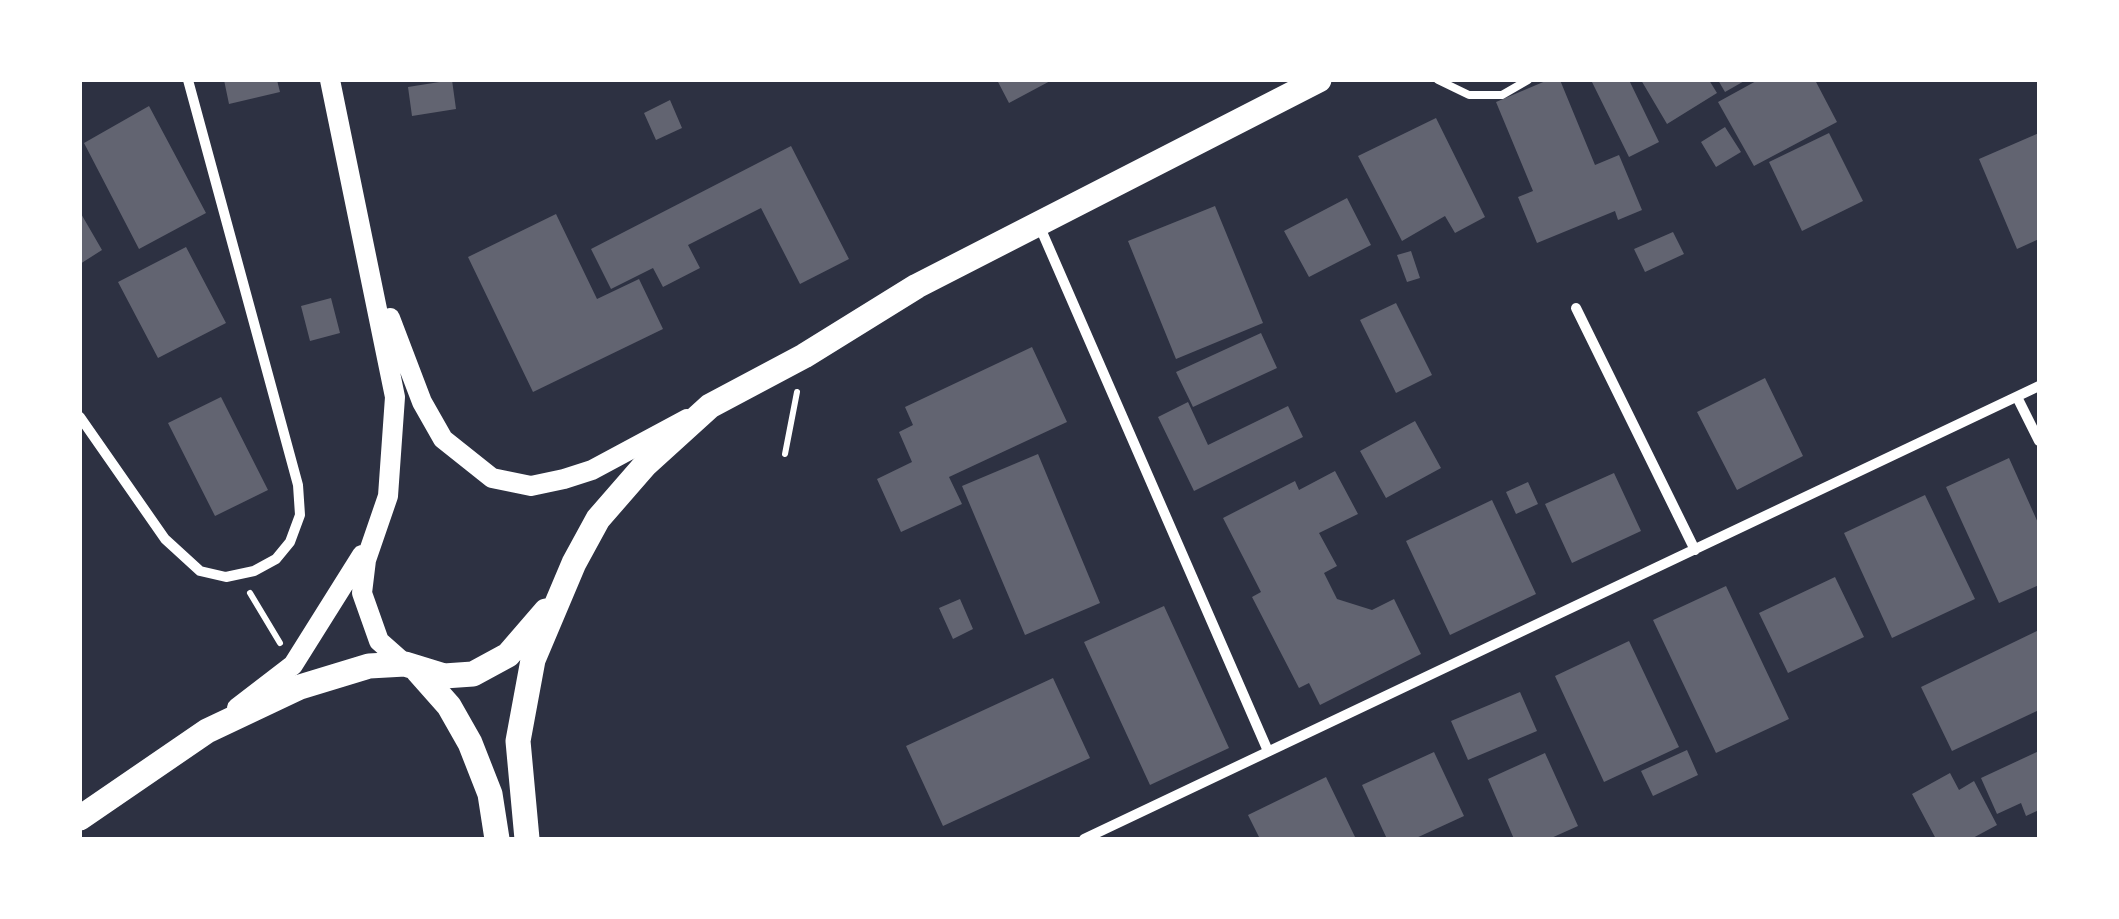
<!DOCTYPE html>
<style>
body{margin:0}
#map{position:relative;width:2119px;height:919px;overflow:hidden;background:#2d3142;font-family:Cabin,sans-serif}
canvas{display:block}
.frame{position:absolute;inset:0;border:82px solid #fff;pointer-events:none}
</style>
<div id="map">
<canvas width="2119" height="919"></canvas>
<div class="frame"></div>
</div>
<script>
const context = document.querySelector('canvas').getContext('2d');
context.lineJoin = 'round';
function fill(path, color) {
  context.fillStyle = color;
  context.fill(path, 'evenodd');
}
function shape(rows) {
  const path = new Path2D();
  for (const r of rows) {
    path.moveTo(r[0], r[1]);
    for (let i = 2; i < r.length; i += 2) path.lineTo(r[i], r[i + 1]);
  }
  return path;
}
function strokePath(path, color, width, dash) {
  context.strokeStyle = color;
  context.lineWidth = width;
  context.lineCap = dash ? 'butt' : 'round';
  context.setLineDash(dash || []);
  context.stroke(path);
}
const building = shape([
 [224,80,277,80,280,92,229,104],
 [452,80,456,109,412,116,408,87],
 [997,80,1052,80,1009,103],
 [1548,80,1560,80,1595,165,1619,155,1642,210,1618,220,1615,211,1537,243,1518,197,1533,191,1496,102],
 [1591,80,1629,80,1659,142,1629,157],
 [1641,80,1709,80,1717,93,1667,124],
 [1718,80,1746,80,1725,92],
 [1758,80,1815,80,1837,122,1754,166,1718,102],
 [670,100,682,128,656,140,644,113],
 [149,106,206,213,139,249,84,143],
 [1436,118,1485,217,1455,233,1445,216,1402,241,1358,156],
 [1725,127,1741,152,1716,167,1701,142],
 [1829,133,1863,201,1802,231,1769,162],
 [2039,133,2039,239,2017,249,1979,159],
 [791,146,849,259,800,284,761,208,688,245,700,268,663,287,653,268,611,289,591,249],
 [1347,198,1371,245,1309,277,1284,231],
 [1215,206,1263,323,1176,359,1128,241],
 [80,212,102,250,80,264],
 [556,214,597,299,639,279,663,329,533,392,468,257],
 [1673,232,1684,254,1645,272,1634,249],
 [186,247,226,323,158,358,118,282],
 [1411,251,1420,278,1407,282,1397,255],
 [331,298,340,333,310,341,301,306],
 [1396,303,1432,375,1396,393,1360,320],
 [1261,333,1277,368,1193,407,1176,372],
 [1032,347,1067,422,949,477,962,504,901,532,877,479,912,462,899,432,913,425,905,407],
 [1765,378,1803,456,1737,490,1697,412],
 [221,397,268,490,215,516,168,423],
 [1188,402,1208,445,1288,406,1303,437,1194,491,1158,417],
 [1415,421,1441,468,1386,498,1360,451],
 [1038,454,1100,603,1025,635,962,486],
 [2009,458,2039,525,2039,585,1999,603,1946,487],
 [1335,471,1358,514,1319,533,1337,566,1324,573,1337,599,1372,610,1394,599,1421,654,1320,705,1309,683,1299,688,1252,597,1261,592,1223,518,1295,481,1299,490],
 [1614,473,1641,531,1572,563,1545,504],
 [1528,482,1538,504,1516,514,1506,492],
 [1925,495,1975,599,1892,638,1844,533],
 [1492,500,1536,594,1450,635,1406,541],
 [1835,577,1864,637,1788,673,1759,613],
 [1726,586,1789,719,1716,753,1653,620],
 [960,599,973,629,953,639,939,608],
 [1164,606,1229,748,1150,785,1084,642],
 [2039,630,2039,710,1952,751,1921,687],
 [1629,641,1679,747,1604,782,1555,676],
 [1053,678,1090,758,943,826,906,746],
 [1520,692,1537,731,1468,760,1451,721],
 [1687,750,1698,775,1653,796,1641,771],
 [2039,751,2039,810,2026,816,2021,803,1997,814,1981,778],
 [1434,752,1464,816,1414,839,1387,839,1362,785],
 [1545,753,1578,826,1549,839,1514,839,1488,779],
 [1950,773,1959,790,1974,781,1997,825,1971,839,1936,839,1912,794],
 [1326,777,1356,839,1260,839,1248,815]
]);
const path = shape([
 [785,454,797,392],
 [250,593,280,643]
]);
const service = shape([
 [1438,80,1469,95,1502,95,1528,80]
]);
const minor = shape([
 [1039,225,1268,751],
 [1576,308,1695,550],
 [2017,397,2039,441],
 [80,417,165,539,200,571,226,577,254,571,276,559,290,542,300,515,298,485,188,80],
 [1084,839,2039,386]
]);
const secondary = shape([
 [330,80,395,397,388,496,366,560,362,593,379,641,405,664],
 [390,318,422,402,443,439,492,478,531,486,564,479,592,470,687,419],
 [237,708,293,665,362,555]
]);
const primary = shape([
 [418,671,449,706,470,743,490,794,497,839],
 [80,818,207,731,300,687,369,666,405,664,444,676,473,674,508,655,546,611],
 [527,839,518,741,533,660,574,563,598,519,645,465,710,406,804,356,917,286,1319,80]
]);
fill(building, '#626471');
strokePath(path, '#fff', 6);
strokePath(service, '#fff', 8);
strokePath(minor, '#fff', 10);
strokePath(secondary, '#fff', 20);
strokePath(primary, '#fff', 25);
</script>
